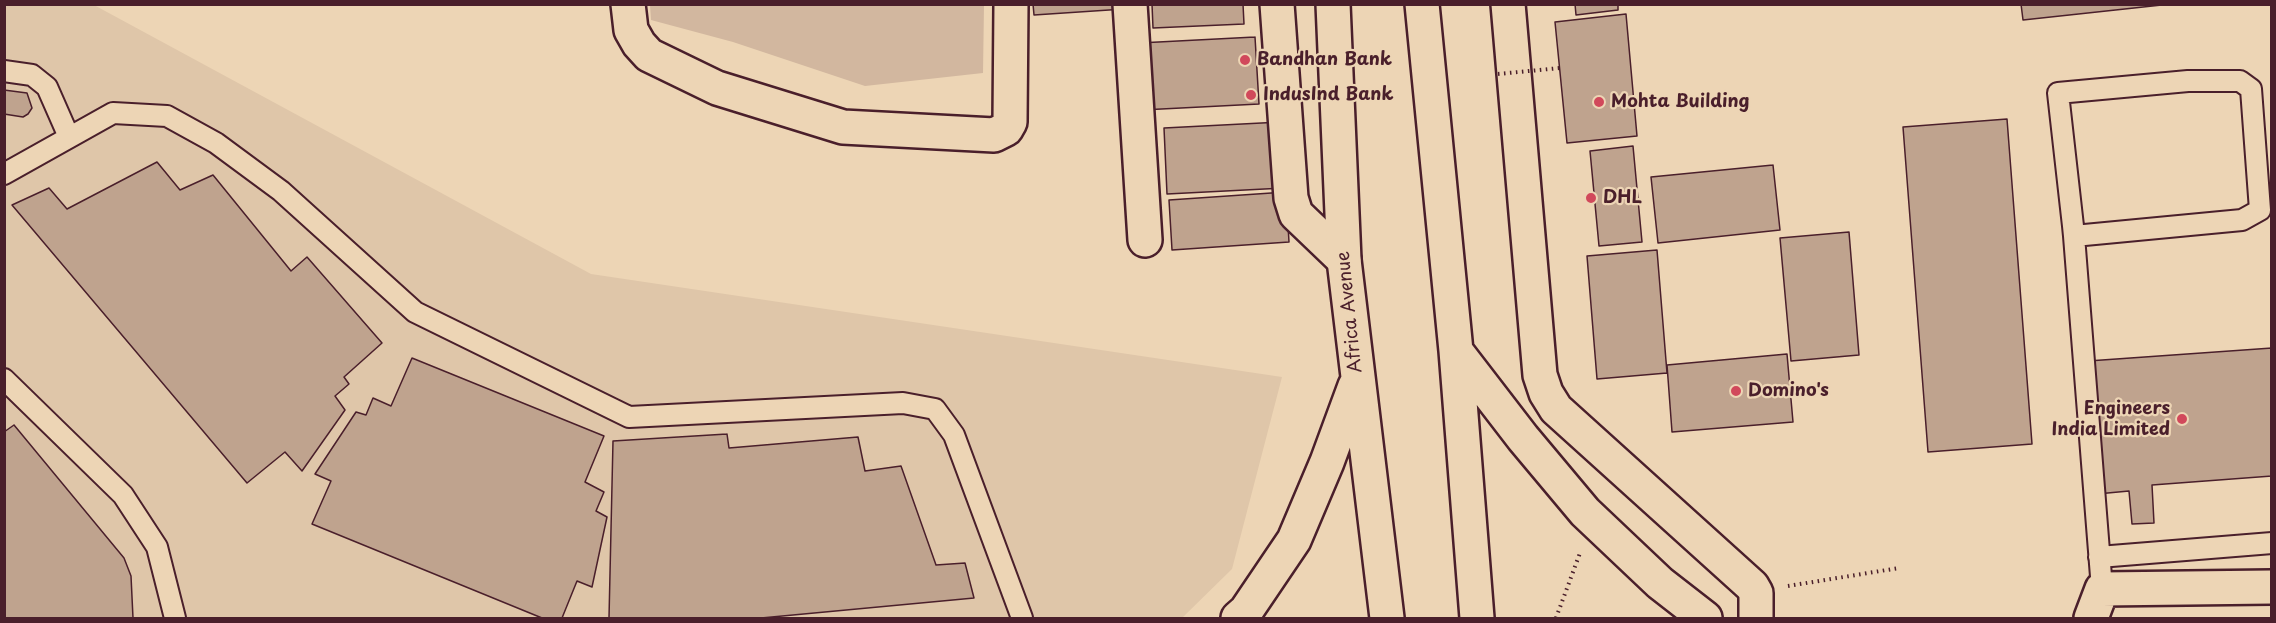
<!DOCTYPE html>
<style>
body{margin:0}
#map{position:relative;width:2276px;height:623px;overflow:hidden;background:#edd5b5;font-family:"Playpen Sans",sans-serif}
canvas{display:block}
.frame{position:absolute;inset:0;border:6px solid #4a1f2b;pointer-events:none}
</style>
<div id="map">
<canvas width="2276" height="623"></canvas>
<div class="frame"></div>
</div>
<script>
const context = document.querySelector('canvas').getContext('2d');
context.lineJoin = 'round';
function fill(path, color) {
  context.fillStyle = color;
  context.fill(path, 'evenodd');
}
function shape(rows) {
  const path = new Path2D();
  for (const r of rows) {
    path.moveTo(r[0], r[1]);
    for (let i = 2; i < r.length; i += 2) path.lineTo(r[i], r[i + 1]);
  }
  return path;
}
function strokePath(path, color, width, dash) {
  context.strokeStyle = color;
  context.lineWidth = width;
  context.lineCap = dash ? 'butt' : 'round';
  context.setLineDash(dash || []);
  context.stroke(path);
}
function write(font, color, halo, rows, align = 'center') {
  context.font = font + ' "Playpen Sans",sans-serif';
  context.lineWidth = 4.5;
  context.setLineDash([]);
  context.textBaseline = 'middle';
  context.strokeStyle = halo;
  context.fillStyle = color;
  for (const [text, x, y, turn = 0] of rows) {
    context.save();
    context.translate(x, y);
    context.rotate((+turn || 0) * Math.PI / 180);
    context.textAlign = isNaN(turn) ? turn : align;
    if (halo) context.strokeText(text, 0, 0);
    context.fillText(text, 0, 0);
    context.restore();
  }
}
const built = shape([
 [4,5,94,5,591,274,1282,377,1232,569,1182,618,5,618]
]);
const green = shape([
 [650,5,984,5,983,73,865,86,733,42,651,20]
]);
const building = shape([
 [1033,4,1124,4,1124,9,1034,15,1033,4],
 [1152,4,1243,4,1244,24,1153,28,1152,4],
 [1575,4,1618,4,1618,10,1576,15,1575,4],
 [2021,4,2171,4,2023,20,2021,4],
 [1626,14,1637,136,1567,143,1555,22,1626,14],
 [1255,37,1259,104,1142,110,1139,43,1255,37],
 [4,90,27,93,32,108,28,114,23,117,4,114,4,90],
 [2007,119,2032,444,1928,452,1903,127,2007,119],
 [1281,122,1284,188,1167,194,1164,128,1281,122],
 [1633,146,1642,242,1599,246,1590,151,1633,146],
 [157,162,180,190,213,175,291,271,307,257,382,343,344,377,349,384,335,396,345,410,302,471,285,452,247,483,12,205,49,188,67,209,157,162],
 [1773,165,1780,230,1658,243,1651,177,1773,165],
 [1286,192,1289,242,1172,250,1169,200,1286,192],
 [1849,232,1859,355,1791,361,1780,238,1849,232],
 [1657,250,1667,373,1597,379,1587,256,1657,250],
 [2272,348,2272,476,2152,485,2154,523,2132,524,2129,491,2097,494,2088,361,2272,348],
 [1787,354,1793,422,1672,432,1667,365,1787,354],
 [412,358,604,436,585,482,604,492,596,511,607,517,592,587,577,581,562,618,542,618,312,524,331,481,315,474,356,412,366,415,373,398,391,406,412,358],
 [14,425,124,558,131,576,133,618,4,618,4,432,14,425],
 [727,434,729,448,858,437,865,471,901,466,936,565,965,563,974,598,761,618,609,618,613,441,727,434]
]);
const path = shape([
 [1788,586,1899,568],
 [1556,618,1580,553]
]);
const lane = shape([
 [4,71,32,75,47,87,69,137],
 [4,174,113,113,167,116,216,143,281,191,415,312,629,417,903,403,935,409,954,435,1022,618],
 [2074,236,2242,220,2260,210,2251,89,2240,81,2188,81,2058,93,2073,226,2074,236,2102,589],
 [4,379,123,495,157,547,175,618],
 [2099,557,2272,543]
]);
const street = shape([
 [628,4,631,30,639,44,649,55,717,88,843,127,994,135,1006,129,1010,122,1011,4],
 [1130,4,1145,240],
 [1277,4,1291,198,1296,214,1344,260],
 [1508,4,1540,375,1546,393,1556,409,1752,586,1756,593,1756,618],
 [2091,618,2102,589,2272,587]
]);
const secondary = shape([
 [1333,4,1344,260,1387,618],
 [1422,4,1456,351,1477,618],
 [1456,351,1523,438,1585,512,1660,583,1705,618],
 [1238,618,1246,611,1294,540,1327,462,1355,386]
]);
const pathBridge = shape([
 [1498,74,1560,68]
]);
const markers = [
 [1245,60,6,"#d1495b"],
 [1251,95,6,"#d1495b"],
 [1599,102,6,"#d1495b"],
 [1591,198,6,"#d1495b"],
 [1736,391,6,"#d1495b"],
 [2182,419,6,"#d1495b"]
];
const poiNames = [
 ["Bandhan Bank",1257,60],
 ["IndusInd Bank",1263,95],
 ["Mohta Building",1611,102],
 ["DHL",1603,198],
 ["Domino's",1748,391],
 ["Engineers",2170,409,"right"],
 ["India Limited",2170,430,"right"]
];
const streetNames = [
 ["Africa Avenue",1350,312,-96]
];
fill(built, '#dfc6a9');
fill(green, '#d2b79f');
fill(building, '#bfa38e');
strokePath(building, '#4a1f2b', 1.5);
strokePath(lane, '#4a1f2b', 24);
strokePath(street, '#4a1f2b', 38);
strokePath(secondary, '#4a1f2b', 38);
strokePath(path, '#4a1f2b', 4, [1.5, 4.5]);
strokePath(lane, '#edd5b5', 20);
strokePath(street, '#edd5b5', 33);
strokePath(secondary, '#edd5b5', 33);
strokePath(pathBridge, '#4a1f2b', 4, [1.5, 4.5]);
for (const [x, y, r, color] of markers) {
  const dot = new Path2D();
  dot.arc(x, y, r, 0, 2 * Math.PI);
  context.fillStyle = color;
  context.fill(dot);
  strokePath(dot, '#edd5b5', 2);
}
write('bold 18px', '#4a1f2b', '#edd5b5', poiNames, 'left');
write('18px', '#4a1f2b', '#edd5b5', streetNames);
</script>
